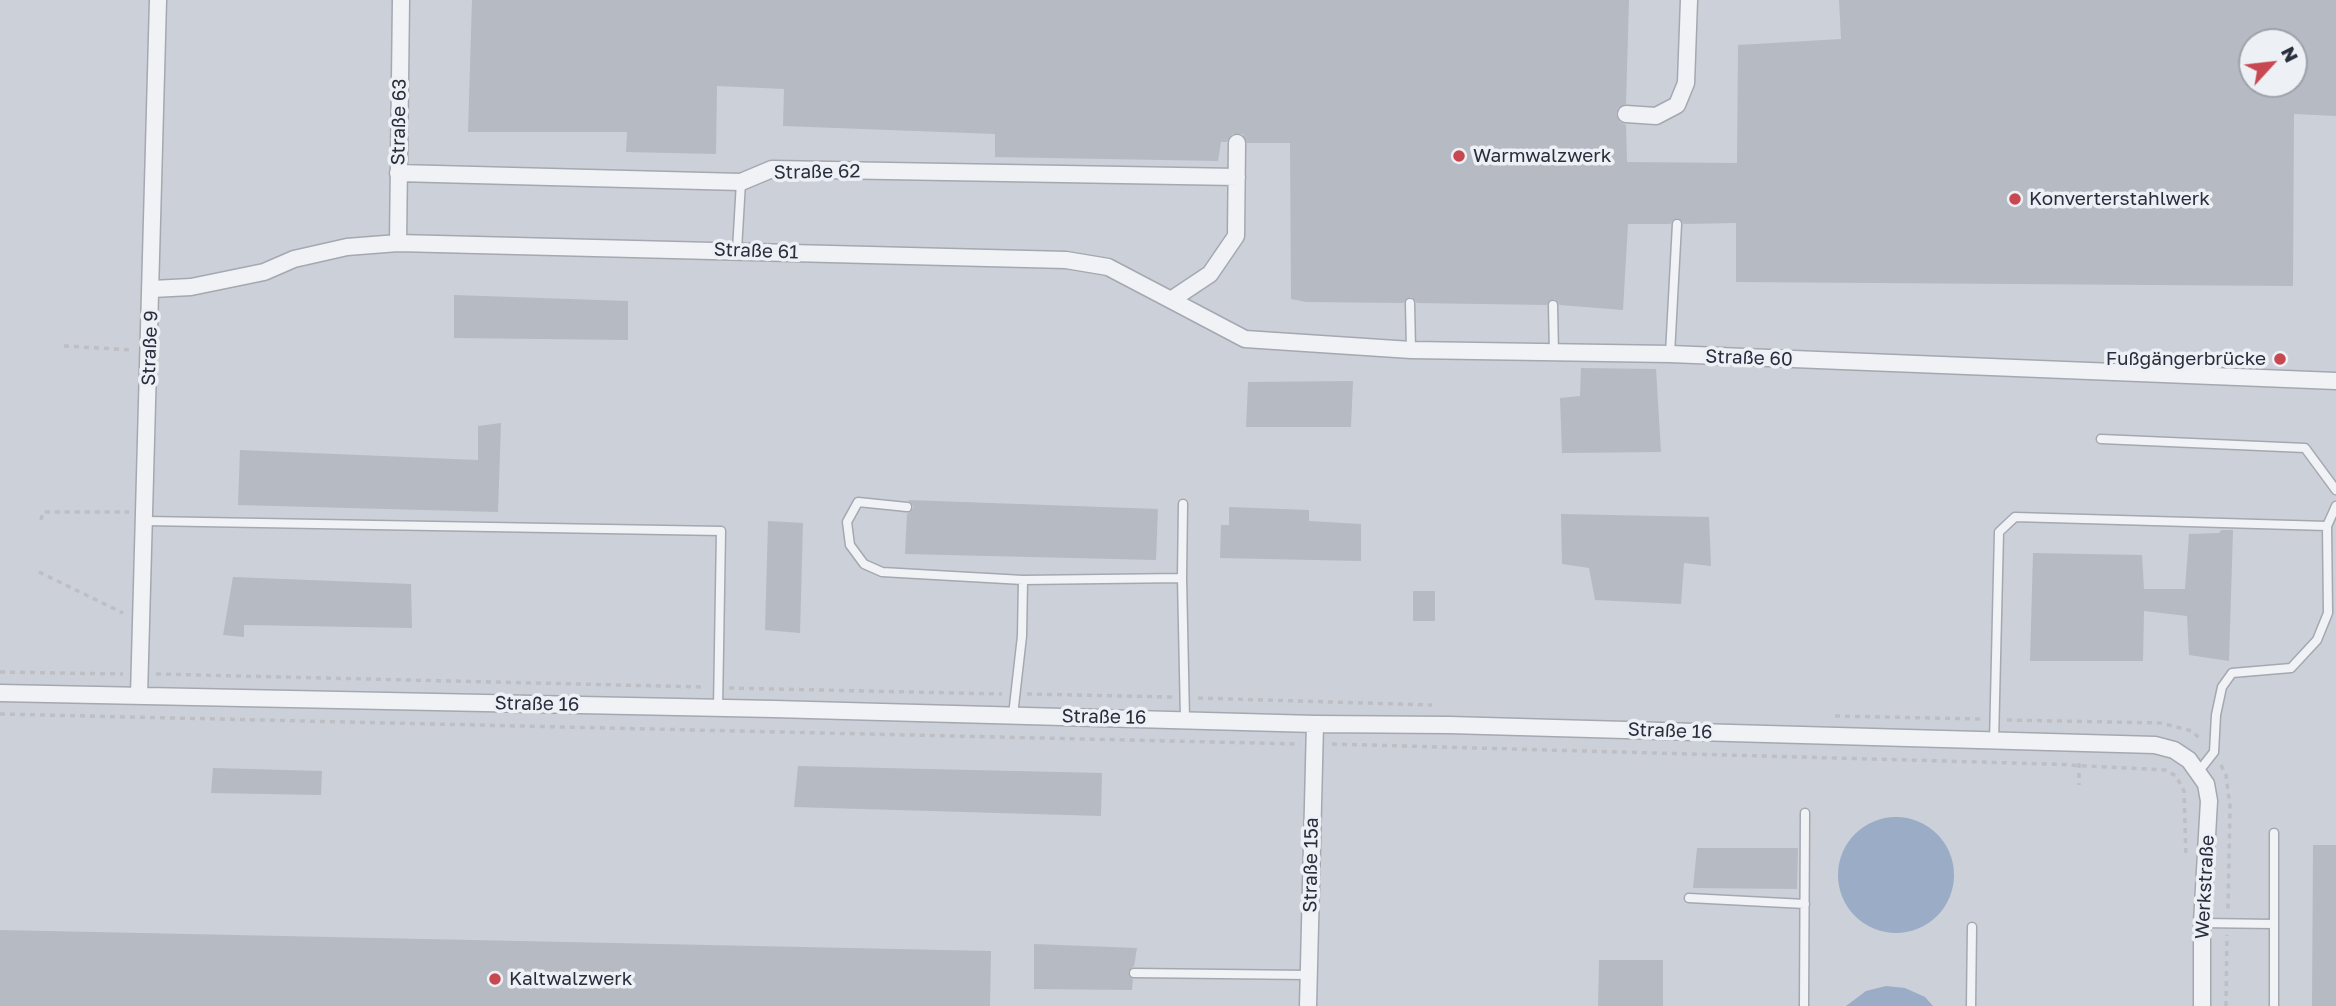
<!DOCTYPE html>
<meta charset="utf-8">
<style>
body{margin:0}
#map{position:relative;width:2336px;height:1006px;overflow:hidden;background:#dee1e7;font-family:"Golos Text",sans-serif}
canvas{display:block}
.north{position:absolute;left:2238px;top:28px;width:70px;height:70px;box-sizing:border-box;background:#edf0f5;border:2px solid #9ea2ab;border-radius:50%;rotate:63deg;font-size:19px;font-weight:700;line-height:28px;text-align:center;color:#282e3d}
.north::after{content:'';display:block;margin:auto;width:24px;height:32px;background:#c74850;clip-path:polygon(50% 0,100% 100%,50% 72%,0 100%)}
</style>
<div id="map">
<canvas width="2336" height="1006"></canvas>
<div class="north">N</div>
</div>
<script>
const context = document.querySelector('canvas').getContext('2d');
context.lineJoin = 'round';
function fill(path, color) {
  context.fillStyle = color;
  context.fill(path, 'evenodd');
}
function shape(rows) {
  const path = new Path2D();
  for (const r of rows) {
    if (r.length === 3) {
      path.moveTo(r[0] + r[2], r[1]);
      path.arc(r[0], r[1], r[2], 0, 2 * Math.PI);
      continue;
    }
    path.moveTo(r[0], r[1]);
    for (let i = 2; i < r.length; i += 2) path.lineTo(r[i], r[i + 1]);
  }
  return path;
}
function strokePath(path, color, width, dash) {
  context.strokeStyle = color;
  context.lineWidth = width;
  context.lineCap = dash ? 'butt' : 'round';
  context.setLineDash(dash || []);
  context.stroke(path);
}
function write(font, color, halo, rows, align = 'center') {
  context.font = font + ' "Golos Text",sans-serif';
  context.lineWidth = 7;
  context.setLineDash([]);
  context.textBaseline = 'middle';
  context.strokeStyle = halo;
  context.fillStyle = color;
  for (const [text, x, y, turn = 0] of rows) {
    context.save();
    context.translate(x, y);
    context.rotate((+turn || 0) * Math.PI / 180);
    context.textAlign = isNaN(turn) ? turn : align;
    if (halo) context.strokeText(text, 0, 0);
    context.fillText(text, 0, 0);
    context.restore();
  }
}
const built = shape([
 [0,0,2336,0,2336,1006,0,1006],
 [2252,42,2294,42,2294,84,2252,84]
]);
const water = shape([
 [1896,875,58],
 [1886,986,1905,988,1925,997,1933,1006,1846,1006,1866,991]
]);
const building = shape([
 [472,0,1629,0,1626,104,1618,108,1616,114,1620,122,1626,125,1627,162,1737,163,1738,45,1841,39,1839,0,2336,0,2336,116,2294,114,2293,286,1736,282,1736,223,1684,224,1677,218,1670,224,1628,224,1623,310,1560,305,1554,299,1546,305,1417,303,1411,297,1403,303,1306,302,1291,299,1290,143,1247,143,1243,134,1232,134,1227,142,1221,142,1218,161,995,157,995,134,783,126,784,89,717,86,716,154,626,152,627,132,468,132],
 [2252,42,2294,42,2294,84,2252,84],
 [454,295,628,301,628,340,454,338],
 [1581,368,1656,369,1661,452,1562,453,1560,398,1580,396],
 [1353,381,1351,427,1246,427,1248,382],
 [501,423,498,512,238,505,240,450,478,460,478,426],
 [908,500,1158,509,1156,560,905,554,907,514,914,507],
 [1229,507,1309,510,1309,521,1361,524,1361,561,1220,558,1221,525,1229,525],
 [1561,514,1709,517,1711,566,1684,563,1681,604,1595,600,1589,568,1562,564],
 [768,521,803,523,800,633,765,630],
 [2221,530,2233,530,2229,661,2189,655,2187,616,2144,611,2143,661,2030,661,2033,553,2142,555,2144,589,2185,589,2189,534,2219,533],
 [233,577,411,584,412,628,244,625,244,637,223,635],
 [1413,591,1435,591,1435,621,1413,621],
 [798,766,1102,773,1101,816,794,807],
 [213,768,322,771,321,795,211,793],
 [2313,845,2336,845,2336,1006,2312,1006],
 [1697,848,1798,848,1797,889,1693,888],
 [0,930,991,951,990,1006,0,1006],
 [1034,944,1137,948,1134,966,1128,972,1133,979,1132,990,1034,989],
 [1599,960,1663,960,1663,1006,1598,1006]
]);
const path = shape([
 [64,346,133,350],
 [41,520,43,512,129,512],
 [39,572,123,613],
 [0,672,123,674],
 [156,674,704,687],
 [729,688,1002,694],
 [1027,694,1173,697],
 [1198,698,1432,705],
 [0,714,1300,744],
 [1835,716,1981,719],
 [2007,720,2161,723,2192,731,2201,740],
 [1332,744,2050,764,2165,770,2176,776,2184,791,2186,858],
 [2079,763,2079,785],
 [2221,765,2226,775,2230,806,2228,909],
 [2226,1006,2227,935]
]);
const lane = shape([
 [737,250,741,182],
 [1410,303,1411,350],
 [1553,305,1554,353],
 [1670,354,1677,224],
 [2101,439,2305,448,2336,490],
 [907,507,858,502,847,522,850,545,864,564,882,572,1023,580,1022,636,1013,715],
 [145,521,721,531,718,708],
 [1182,578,1183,504],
 [1023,580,1182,578,1185,719],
 [1994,742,1999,532,2015,517,2327,526],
 [2199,771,2214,752,2216,715,2222,687,2232,673,2291,668,2317,640,2328,613,2327,526,2336,506],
 [1689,898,1805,904],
 [2202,923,2274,924],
 [1134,973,1309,975],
 [1804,1006,1805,813],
 [1971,1006,1972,927],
 [2274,1006,2274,833]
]);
const street = shape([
 [1626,114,1656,116,1677,105,1686,83,1689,0],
 [398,173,741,182,772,169,1237,177],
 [398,243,401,0],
 [152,289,191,287,264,272,294,259,347,247,398,243,1066,260,1108,267,1171,300,1210,274,1236,236,1237,143],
 [1171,300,1245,339,1411,350,1670,354,2336,381],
 [0,693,774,709,1315,724,1449,725,2155,745,2174,750,2189,760,2206,784,2209,801,2202,923,2202,1006],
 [139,696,158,0],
 [1308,1006,1315,724]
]);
const markers = [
 [1459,156,7,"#c74850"],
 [2015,199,7,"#c74850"],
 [2280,359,7,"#c74850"],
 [495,979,7,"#c74850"]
];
const streetNames = [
 ["Straße 63",399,122,-89],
 ["Straße 62",817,172,-1],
 ["Straße 61",756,251,2],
 ["Straße 9",150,348,-88],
 ["Straße 60",1749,358,2],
 ["Straße 16",537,704,1],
 ["Straße 16",1104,717,1],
 ["Straße 16",1670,731,2],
 ["Straße 15a",1311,865,-89],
 ["Werkstraße",2205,887,-87]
];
const poiNames = [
 ["Warmwalzwerk",1473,156],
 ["Konverterstahlwerk",2029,199],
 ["Fußgängerbrücke",2266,359,"right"],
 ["Kaltwalzwerk",509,979]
];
fill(built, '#ccd0d9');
fill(water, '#9aacc6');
fill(building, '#b6bac3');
strokePath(lane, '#a4a8b1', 11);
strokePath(street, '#a4a8b1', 19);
strokePath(path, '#bdbfc5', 3.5, [5, 5]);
strokePath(lane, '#f1f2f5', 8);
strokePath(street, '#f1f2f5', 16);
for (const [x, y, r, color] of markers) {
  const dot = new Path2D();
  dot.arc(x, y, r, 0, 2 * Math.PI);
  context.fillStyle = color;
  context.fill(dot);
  strokePath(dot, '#edf0f5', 2.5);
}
write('19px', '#282e3d', '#edf0f5', streetNames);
write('19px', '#282e3d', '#edf0f5', poiNames, 'left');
</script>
